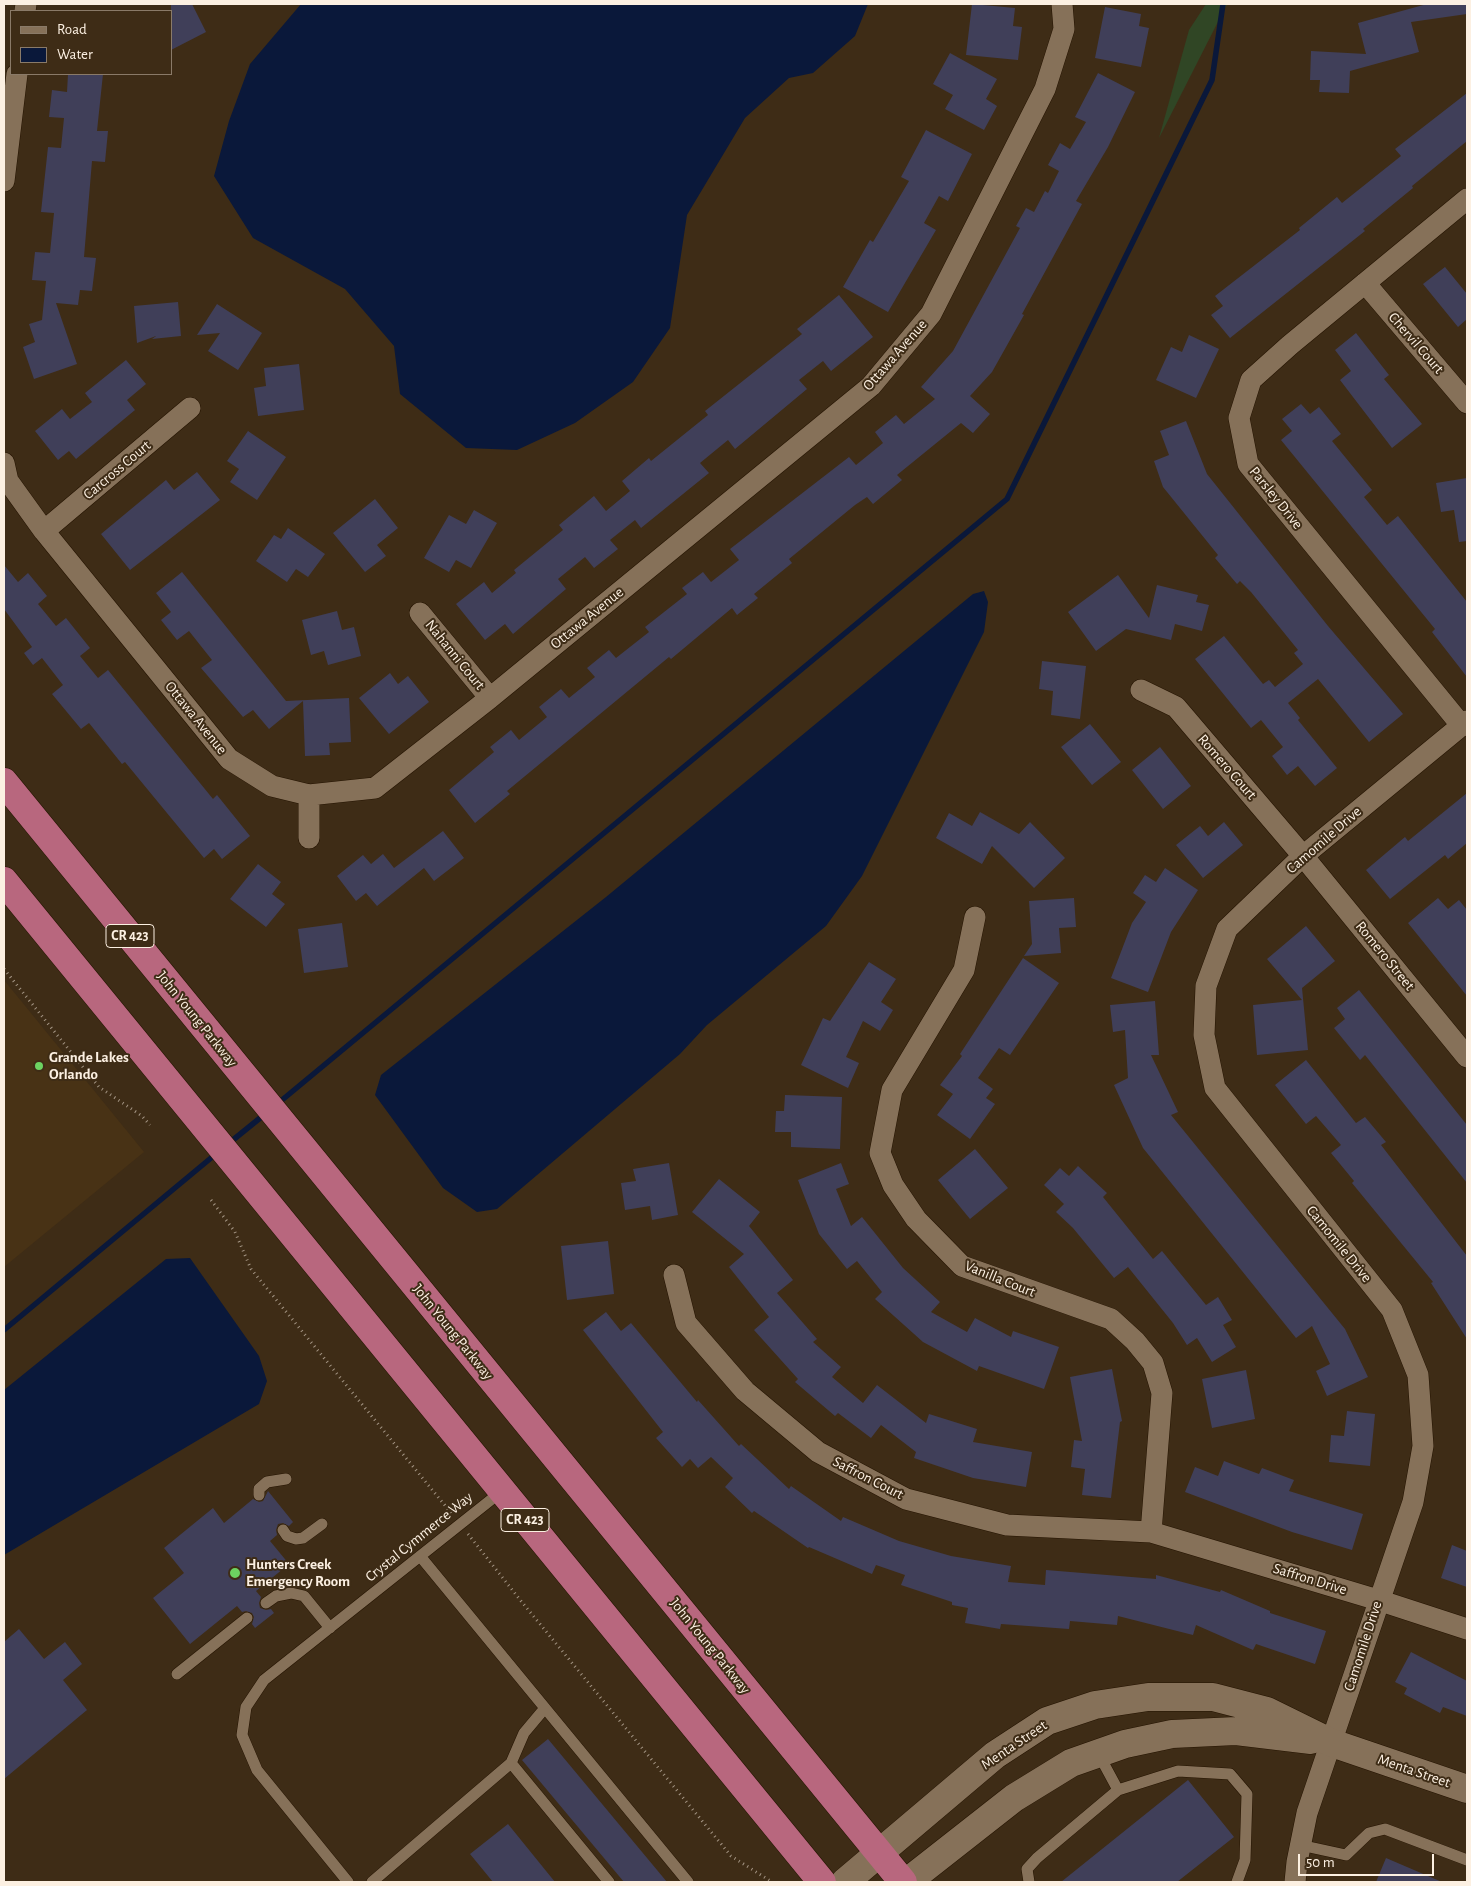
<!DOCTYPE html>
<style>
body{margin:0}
#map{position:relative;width:1471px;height:1886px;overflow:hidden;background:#3e2c16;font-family:"Alegreya Sans",sans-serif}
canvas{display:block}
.frame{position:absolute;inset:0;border:5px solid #fcf0e2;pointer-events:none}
.legend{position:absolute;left:10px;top:10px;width:162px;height:65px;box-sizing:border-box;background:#3e2c16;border:1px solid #8a7a68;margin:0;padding:6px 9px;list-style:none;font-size:15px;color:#fcf0e2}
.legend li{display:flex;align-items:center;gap:10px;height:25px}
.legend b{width:25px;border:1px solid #8a7a68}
.scale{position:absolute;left:1298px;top:1854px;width:136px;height:22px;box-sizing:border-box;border:2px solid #fcf0e2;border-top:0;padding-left:6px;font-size:15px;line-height:18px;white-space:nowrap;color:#fcf0e2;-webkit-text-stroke:4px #3e2c16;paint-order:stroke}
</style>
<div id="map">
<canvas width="1471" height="1886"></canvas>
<div class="frame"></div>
<ul class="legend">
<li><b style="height:6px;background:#867159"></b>Road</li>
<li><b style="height:14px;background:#0a183a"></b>Water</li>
</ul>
<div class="scale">50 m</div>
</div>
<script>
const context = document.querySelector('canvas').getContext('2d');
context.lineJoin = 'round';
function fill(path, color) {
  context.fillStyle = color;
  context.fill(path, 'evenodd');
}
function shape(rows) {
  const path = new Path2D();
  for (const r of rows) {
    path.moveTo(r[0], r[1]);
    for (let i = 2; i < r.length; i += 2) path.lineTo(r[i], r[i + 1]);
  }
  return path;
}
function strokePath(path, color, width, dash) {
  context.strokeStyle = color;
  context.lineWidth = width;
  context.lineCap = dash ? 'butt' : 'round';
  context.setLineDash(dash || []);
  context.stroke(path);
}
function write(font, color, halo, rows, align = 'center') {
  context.font = font + ' "Alegreya Sans",sans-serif';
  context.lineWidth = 4;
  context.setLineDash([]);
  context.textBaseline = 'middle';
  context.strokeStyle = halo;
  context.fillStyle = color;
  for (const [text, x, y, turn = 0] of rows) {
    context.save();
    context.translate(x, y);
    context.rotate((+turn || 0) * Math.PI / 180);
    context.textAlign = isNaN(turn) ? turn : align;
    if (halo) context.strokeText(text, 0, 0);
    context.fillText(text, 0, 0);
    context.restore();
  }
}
const built = shape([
 [4,980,144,1152,4,1267]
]);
const green = shape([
 [1206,4,1227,4,1159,138,1189,30]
]);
const water = shape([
 [301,4,868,4,855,36,813,73,789,78,745,118,687,215,670,328,633,382,575,423,517,450,466,448,400,394,394,346,345,289,253,238,214,176,229,121,250,64],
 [984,591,988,602,984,632,862,876,826,926,707,1025,680,1054,497,1209,477,1212,443,1188,375,1095,381,1075,606,897,973,594],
 [190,1258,259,1356,267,1381,259,1404,4,1555,4,1390,166,1259]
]);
const stream = shape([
 [276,1105,1007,499,1212,80,1223,4],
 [228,1144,265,1114],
 [4,1330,217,1153]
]);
const building = shape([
 [171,4,192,4,206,32,171,50],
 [972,4,1015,8,1013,26,1022,27,1018,60,966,55],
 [1427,4,1467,4,1467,14,1411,22,1419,52,1350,71,1349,93,1319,92,1320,80,1310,80,1311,51,1366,54,1358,23],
 [1105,7,1141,14,1139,26,1149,28,1141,67,1095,58],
 [950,53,997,79,986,99,997,106,984,130,945,109,953,95,933,84],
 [1098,73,1135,92,1108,147,1076,201,1082,204,1022,314,1024,315,992,372,970,396,990,414,973,433,961,423,897,475,902,480,873,504,867,497,855,505,789,559,792,563,754,594,758,598,737,615,732,608,671,659,669,657,507,791,510,794,475,823,449,790,494,752,490,747,511,730,519,740,547,717,539,707,561,689,569,698,595,677,587,668,609,650,616,658,649,632,645,627,687,594,682,588,703,572,711,582,739,560,730,549,849,457,856,465,883,443,875,432,896,415,904,424,935,399,921,387,953,351,1020,228,1016,226,1026,208,1034,212,1045,191,1048,193,1059,171,1048,165,1060,143,1070,149,1086,122,1075,117],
 [68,74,103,74,97,131,108,131,105,162,92,161,84,257,96,258,92,291,80,290,78,305,56,303,77,364,34,379,23,347,35,342,29,324,42,320,46,281,32,280,35,252,50,253,54,213,41,212,48,147,61,148,64,118,49,117,52,90,67,92],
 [1467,93,1467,141,1412,186,1413,188,1363,229,1365,231,1230,338,1211,315,1223,306,1215,296,1300,230,1299,228,1337,197,1342,203,1401,156,1395,149],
 [926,130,972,154,948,201,939,196,924,223,936,230,888,312,843,287,870,240,873,242,909,181,901,177],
 [1445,267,1467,294,1467,319,1458,327,1423,284],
 [839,295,873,337,831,371,823,361,799,380,807,389,735,449,728,440,700,463,709,473,641,528,635,520,610,540,618,549,594,568,585,557,558,579,566,589,513,634,505,624,485,640,456,604,484,582,492,593,516,573,514,570,563,530,559,525,594,496,606,511,630,491,622,481,649,458,651,461,708,415,705,411,802,334,797,329],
 [178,302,181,336,152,339,156,336,137,343,134,306],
 [217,304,262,333,238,370,208,351,220,333,197,335],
 [1356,333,1389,375,1384,379,1422,424,1392,448,1340,380,1351,371,1335,350],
 [1189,335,1219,349,1196,398,1156,380,1171,347,1182,352],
 [126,360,146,384,127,400,135,410,76,459,69,451,58,460,35,431,62,409,70,419,92,402,85,393],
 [299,364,304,410,258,416,254,388,266,386,264,368],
 [1301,404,1310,414,1319,407,1341,434,1332,441,1372,490,1364,497,1387,525,1398,516,1467,602,1467,677,1432,632,1435,629,1281,440,1292,431,1282,419],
 [1186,421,1207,474,1328,626,1403,714,1369,742,1318,679,1288,703,1300,718,1298,720,1337,768,1315,786,1298,766,1287,775,1272,756,1283,747,1261,720,1251,728,1195,659,1224,636,1263,684,1269,680,1275,687,1303,664,1294,653,1298,650,1251,592,1240,581,1237,584,1215,558,1218,555,1163,487,1154,461,1169,455,1160,431],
 [248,431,286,457,257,500,230,482,239,469,227,461],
 [197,472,220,500,130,570,101,534,166,480,174,490],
 [1467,478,1467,541,1459,542,1454,510,1441,512,1436,483],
 [375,499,398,528,377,545,386,556,365,572,333,533],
 [474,510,497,523,471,568,456,560,449,572,424,558,449,515,466,524],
 [288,528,325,554,308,577,296,569,287,582,256,561,274,535,281,539],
 [4,565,18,582,28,573,47,596,38,604,56,626,66,618,90,648,80,656,98,678,108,670,213,799,217,795,250,836,222,859,214,849,204,858,125,762,122,764,89,723,81,729,52,694,63,685,42,658,33,665,24,653,32,647,4,609],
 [182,572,286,701,349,698,351,742,329,743,330,755,305,756,303,701,269,729,253,710,243,717,201,668,212,660,189,631,177,640,161,620,171,612,156,593],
 [1118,575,1149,618,1157,585,1198,595,1196,602,1209,605,1202,631,1175,624,1171,640,1126,629,1096,651,1068,612],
 [337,611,342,630,354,627,361,656,328,665,324,651,311,655,302,620],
 [1042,661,1086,666,1080,719,1051,715,1053,691,1039,689],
 [390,673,398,684,408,676,429,702,389,734,359,698],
 [1090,724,1121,762,1092,785,1061,747],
 [1160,747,1191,786,1163,809,1132,770],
 [1467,793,1467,843,1448,859,1445,855,1390,899,1366,870,1405,837,1408,841],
 [980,812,1019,834,1030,822,1065,858,1034,888,992,846,982,864,936,838,949,813,972,826],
 [1224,822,1243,845,1203,878,1176,845,1200,826,1208,836],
 [443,831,464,858,434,881,424,868,377,906,366,893,356,901,337,876,363,855,371,864,383,854,394,868],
 [258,864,281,882,272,894,285,904,266,927,230,899],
 [1165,868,1198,890,1171,932,1148,992,1111,978,1132,923,1146,902,1133,893,1145,875,1156,882],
 [1074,898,1076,927,1059,928,1061,953,1024,956,1032,944,1029,901],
 [1438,898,1448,909,1459,900,1467,910,1467,996,1408,923],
 [342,923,348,967,304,973,298,929],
 [1306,926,1335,961,1302,988,1308,1050,1257,1055,1253,1005,1302,1000,1267,959],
 [1023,958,1059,983,1010,1055,999,1048,978,1078,993,1089,986,1098,995,1104,970,1139,937,1115,953,1094,940,1085,962,1056,960,1054],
 [869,962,896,979,881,1002,893,1010,880,1031,863,1021,846,1057,859,1063,848,1088,801,1065,823,1018,830,1021],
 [1359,990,1467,1125,1467,1183,1365,1055,1360,1060,1334,1028,1345,1019,1337,1008],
 [1155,1001,1159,1055,1151,1055,1178,1112,1171,1115,1345,1329,1368,1377,1327,1396,1316,1371,1330,1364,1312,1326,1296,1338,1143,1148,1114,1085,1128,1078,1125,1030,1113,1032,1110,1005],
 [1306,1060,1356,1123,1365,1117,1386,1142,1381,1145,1467,1256,1467,1339,1431,1283,1433,1282,1352,1183,1354,1181,1331,1153,1341,1145,1316,1116,1306,1124,1275,1085],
 [785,1095,842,1097,840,1149,791,1147,791,1132,775,1132,776,1111,784,1111],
 [975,1149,1008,1188,970,1219,938,1180],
 [669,1163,678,1215,652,1220,650,1206,625,1210,621,1183,636,1181,633,1169],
 [841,1163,849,1184,836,1189,851,1226,862,1217,903,1268,940,1302,931,1312,967,1332,975,1318,1011,1337,1013,1331,1059,1347,1044,1389,979,1366,977,1371,923,1342,875,1299,882,1292,857,1261,847,1269,819,1234,798,1180],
 [1078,1166,1107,1193,1103,1197,1153,1259,1162,1251,1206,1305,1218,1297,1232,1320,1223,1325,1236,1347,1212,1362,1197,1338,1187,1345,1173,1323,1128,1267,1114,1278,1073,1228,1056,1212,1064,1204,1044,1185,1060,1168,1069,1176],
 [719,1179,760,1212,749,1226,793,1280,777,1293,817,1339,813,1342,841,1367,832,1377,863,1403,877,1385,926,1423,929,1414,977,1429,973,1442,1032,1452,1026,1487,973,1478,914,1458,916,1452,881,1425,871,1438,838,1413,835,1416,795,1382,798,1379,754,1330,769,1317,729,1267,744,1254,692,1212],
 [608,1241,614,1294,567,1300,561,1246],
 [606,1312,621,1331,631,1323,697,1402,698,1400,739,1446,741,1444,789,1489,791,1486,841,1521,843,1517,899,1541,951,1556,1011,1566,1008,1582,1045,1585,1046,1570,1156,1579,1156,1575,1220,1592,1221,1590,1270,1611,1270,1613,1326,1631,1315,1664,1256,1644,1253,1650,1196,1625,1193,1635,1118,1616,1117,1625,1070,1621,1069,1629,1001,1624,1000,1629,965,1623,968,1608,952,1605,952,1602,901,1585,905,1575,876,1565,872,1574,809,1547,808,1548,754,1511,752,1513,725,1487,733,1478,711,1457,698,1468,690,1459,682,1467,656,1438,663,1432,583,1330],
 [1112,1369,1122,1421,1120,1422,1111,1498,1082,1495,1085,1469,1071,1467,1074,1440,1082,1441,1070,1377],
 [1246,1370,1255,1419,1212,1428,1202,1379],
 [1347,1411,1375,1414,1370,1466,1329,1462,1331,1435,1344,1436],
 [1224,1461,1259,1474,1262,1468,1294,1480,1289,1491,1363,1514,1352,1550,1292,1532,1185,1492,1195,1467,1218,1476],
 [268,1491,293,1522,289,1526,283,1523,278,1524,276,1530,277,1535,270,1541,289,1564,256,1591,261,1597,259,1603,260,1608,266,1610,271,1609,274,1613,255,1628,252,1624,254,1617,252,1613,246,1611,242,1612,237,1606,190,1644,153,1598,184,1573,164,1548,213,1508,224,1523,253,1499,259,1502,263,1501],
 [1452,1545,1467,1551,1467,1587,1441,1578],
 [19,1629,44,1659,65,1642,82,1664,63,1680,87,1710,4,1779,4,1642],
 [1411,1652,1467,1681,1467,1716,1443,1707,1440,1713,1404,1694,1407,1688,1395,1682],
 [548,1739,667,1882,624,1882,522,1760],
 [1188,1780,1234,1837,1177,1882,1061,1882],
 [508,1824,555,1882,493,1882,470,1854],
 [1386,1858,1442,1882,1376,1882]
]);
const path = shape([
 [4,969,99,1087,142,1116,150,1125],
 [211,1200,235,1232,251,1269,452,1514],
 [468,1534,521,1601,731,1856,772,1882]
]);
const lane = shape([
 [259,1495,259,1489,267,1482,286,1479],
 [283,1530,287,1536,296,1539,303,1538,322,1524],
 [420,1556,688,1882],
 [266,1603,276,1596,291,1593,304,1596,330,1628],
 [177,1674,247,1618],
 [1098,1753,1118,1790,1178,1771,1230,1774,1247,1794,1245,1860,1237,1882],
 [511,1763,609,1882],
 [1300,1845,1346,1855,1369,1833,1385,1829,1467,1860],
 [348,1882,257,1770,242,1735,246,1707,264,1680,502,1491],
 [372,1882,511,1763,524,1733,545,1708],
 [1029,1882,1027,1869,1037,1858,1118,1790]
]);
const street = shape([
 [25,11,26,4],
 [4,181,17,74],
 [1365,283,1467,403],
 [4,463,8,481,44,531,229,759,272,786,309,795,375,788,490,698,871,386,931,314,1045,89,1064,29,1062,4],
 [44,531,190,408],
 [420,613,490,698],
 [1141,690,1176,707,1303,856,1467,1057],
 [1462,726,1248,464,1239,418,1251,380,1290,345,1467,199],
 [309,795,309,838],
 [975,917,964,970,892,1090,880,1153,893,1185,916,1219,962,1266,1111,1319,1135,1341,1153,1363,1162,1393,1151,1532],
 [674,1275,686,1323,745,1391,818,1452,906,1499,1007,1525,1151,1532,1378,1600,1467,1629],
 [1295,1882,1297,1862,1307,1813,1413,1502,1423,1446,1418,1375,1392,1310,1215,1088,1204,1035,1206,986,1227,929,1303,856,1467,721]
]);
const secondary = shape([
 [845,1882,995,1755,1047,1721,1095,1705,1148,1697,1213,1697,1267,1711,1332,1743,1467,1789],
 [907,1882,1014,1798,1071,1763,1125,1744,1172,1734,1236,1731,1311,1740]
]);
const highway = shape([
 [4,782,903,1882],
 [4,881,822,1882]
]);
const markers = [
 [39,1066,5,"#6dd361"],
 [235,1573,6,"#6dd361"]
];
const shields = [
 [130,936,48],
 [525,1520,48]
];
const shieldNames = [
 ["CR 423",130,936],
 ["CR 423",525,1520]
];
const streetNames = [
 ["Chervil Court",1416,343,49],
 ["Ottawa Avenue",895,355,-49],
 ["Carcross Court",117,470,-40],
 ["Parsley Drive",1276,498,51],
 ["Ottawa Avenue",587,618,-39],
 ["Nahanni Court",455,655,51],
 ["Ottawa Avenue",196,718,51],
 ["Romero Court",1227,767,49],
 ["Camomile Drive",1324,840,-41],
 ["Romero Street",1385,956,51],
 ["John Young Parkway",197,1019,51],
 ["Camomile Drive",1339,1244,51],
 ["Vanilla Court",1000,1279,22],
 ["John Young Parkway",453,1332,51],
 ["Saffron Court",868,1478,27],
 ["Crystal Cymmerce Way",419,1537,-39],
 ["Saffron Drive",1310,1579,17],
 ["John Young Parkway",710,1646,51],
 ["Camomile Drive",1363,1646,-72],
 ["Menta Street",1014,1745,-34],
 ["Menta Street",1414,1771,19]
];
const poiNames = [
 ["Grande Lakes",49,1057],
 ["Orlando",49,1074],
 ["Hunters Creek",246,1564],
 ["Emergency Room",246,1581]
];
fill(built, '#483215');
fill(green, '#304625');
fill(water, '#0a183a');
strokePath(stream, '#0a183a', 5.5);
fill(building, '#403f59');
strokePath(lane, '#251401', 12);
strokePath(street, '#251401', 22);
strokePath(secondary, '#251401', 29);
strokePath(highway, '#251401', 29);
strokePath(path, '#a49584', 3, [1, 4]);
strokePath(lane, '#867159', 11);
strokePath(street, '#867159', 21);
strokePath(secondary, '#867159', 28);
strokePath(highway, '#b8677e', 28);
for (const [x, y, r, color] of markers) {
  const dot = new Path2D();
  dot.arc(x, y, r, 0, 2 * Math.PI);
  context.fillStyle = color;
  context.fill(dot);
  strokePath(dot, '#3e2c16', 2);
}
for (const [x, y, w] of shields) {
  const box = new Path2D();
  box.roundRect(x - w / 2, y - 11.5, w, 23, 4);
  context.fillStyle = '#3e2c16';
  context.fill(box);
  strokePath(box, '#fcf0e2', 1);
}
write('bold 14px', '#fcf0e2', null, shieldNames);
write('15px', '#fcf0e2', '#3e2c16', streetNames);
write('bold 15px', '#fcf0e2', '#3e2c16', poiNames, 'left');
</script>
